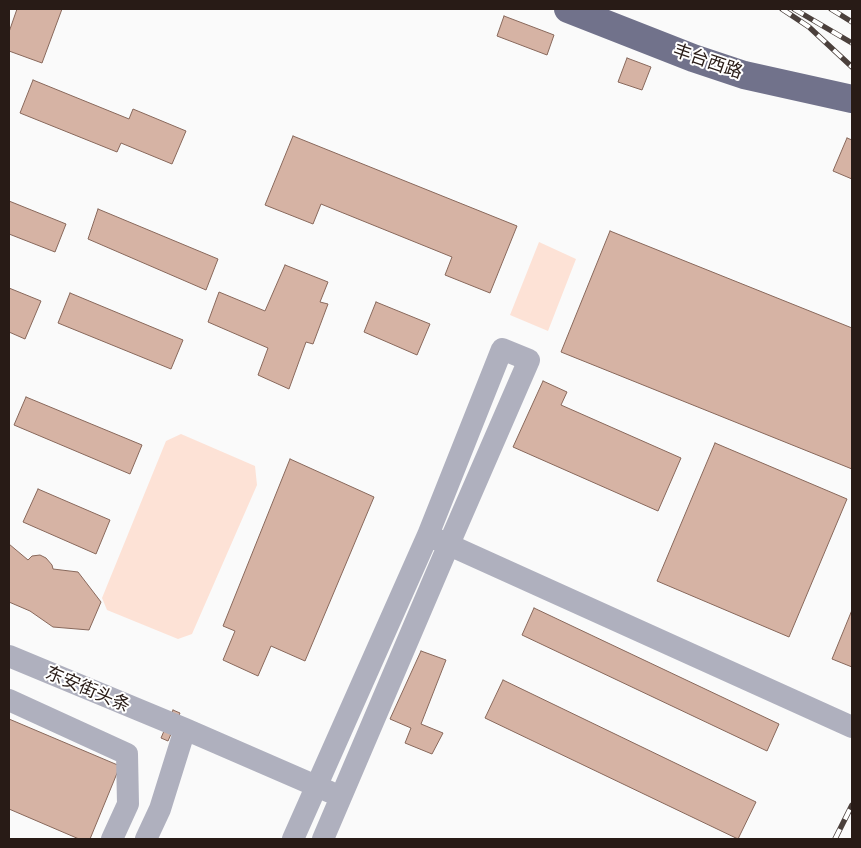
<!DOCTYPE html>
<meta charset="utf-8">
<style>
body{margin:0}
#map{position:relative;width:861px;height:848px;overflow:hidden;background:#fafafa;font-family:Commissioner,sans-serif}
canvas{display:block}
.frame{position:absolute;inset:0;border:10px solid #281b16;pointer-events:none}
</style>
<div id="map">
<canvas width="861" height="848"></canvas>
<div class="frame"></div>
</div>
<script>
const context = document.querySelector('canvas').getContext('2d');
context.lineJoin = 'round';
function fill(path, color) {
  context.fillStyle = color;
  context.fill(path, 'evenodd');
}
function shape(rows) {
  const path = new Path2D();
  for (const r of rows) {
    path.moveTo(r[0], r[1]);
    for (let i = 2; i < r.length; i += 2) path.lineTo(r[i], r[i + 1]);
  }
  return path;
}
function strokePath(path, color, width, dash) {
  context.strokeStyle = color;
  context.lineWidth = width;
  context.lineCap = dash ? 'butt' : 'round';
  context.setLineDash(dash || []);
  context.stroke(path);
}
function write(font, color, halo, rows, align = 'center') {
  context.font = font + ' Commissioner,"Noto Sans SC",sans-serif';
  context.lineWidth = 4;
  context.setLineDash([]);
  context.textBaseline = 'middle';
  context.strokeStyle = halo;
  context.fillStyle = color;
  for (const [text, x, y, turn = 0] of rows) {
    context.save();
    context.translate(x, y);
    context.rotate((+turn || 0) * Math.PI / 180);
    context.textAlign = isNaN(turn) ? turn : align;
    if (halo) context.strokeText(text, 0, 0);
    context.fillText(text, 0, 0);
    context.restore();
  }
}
const green = shape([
 [539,242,576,259,548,331,510,315],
 [181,434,255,466,257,485,192,634,178,639,107,610,102,598,166,441]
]);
const building = shape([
 [17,9,62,9,42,63,9,51,9,32,17,9],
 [504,16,554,35,547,55,497,36,504,16],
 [627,58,651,67,642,90,618,82,627,58],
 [33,80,129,119,133,109,186,131,172,164,121,143,117,152,20,113,33,80],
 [293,136,517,226,490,293,445,275,452,257,321,204,313,224,265,205,293,136],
 [847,138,852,140,852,179,833,171,847,138],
 [9,201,66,224,55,252,9,234,9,201],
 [98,209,218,259,206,290,88,239,98,209],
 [610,231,852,328,852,469,561,352,610,231],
 [285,265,328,282,320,302,328,304,313,344,306,342,289,389,258,375,268,348,208,322,219,292,265,311,285,265],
 [9,288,41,301,25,339,9,332,9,288],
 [70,293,183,340,171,369,58,323,70,293],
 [376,302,430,324,417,355,364,332,376,302],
 [543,381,567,392,561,405,681,458,658,511,513,447,543,381],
 [26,397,142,445,130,474,14,425,26,397],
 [715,443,847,499,789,637,657,581,715,443],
 [290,459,374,497,305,661,271,646,258,676,223,660,235,631,223,626,290,459],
 [38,489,110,520,96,554,23,522,38,489],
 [9,544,28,560,32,556,40,555,46,558,52,565,53,569,78,572,101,602,89,630,53,627,30,611,9,602,9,544],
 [534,608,779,724,767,751,522,635,534,608],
 [852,610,852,667,832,659,852,610],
 [421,651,446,660,421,724,443,733,432,754,405,743,411,728,390,719,421,651],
 [503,680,756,802,738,839,485,718,503,680],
 [173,710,180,713,168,741,161,738,173,710],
 [9,719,120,766,90,839,79,839,9,809,9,719]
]);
const minor = shape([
 [436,539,852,727],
 [9,656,185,729,330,792],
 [9,700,127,754,128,804,112,839],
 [146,839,160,809,185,729],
 [293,839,428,535,502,349,529,360,449,544,323,839]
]);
const major = shape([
 [568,9,693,58,744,75,852,99]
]);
const rail = shape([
 [782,9,809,27,852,67],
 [794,9,852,43],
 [831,9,852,22],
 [835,839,852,805]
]);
const streetNames = [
 ["丰台西路",708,61,19],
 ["东安街头条",88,689,23]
];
fill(green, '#fde2d6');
fill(building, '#d6b3a4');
strokePath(building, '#88685b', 1);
strokePath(minor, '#afb0be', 22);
strokePath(major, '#71728b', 28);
strokePath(rail, '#4b403c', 5.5);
strokePath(rail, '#fff', 4, [11]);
write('18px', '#281b16', '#fff', streetNames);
</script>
